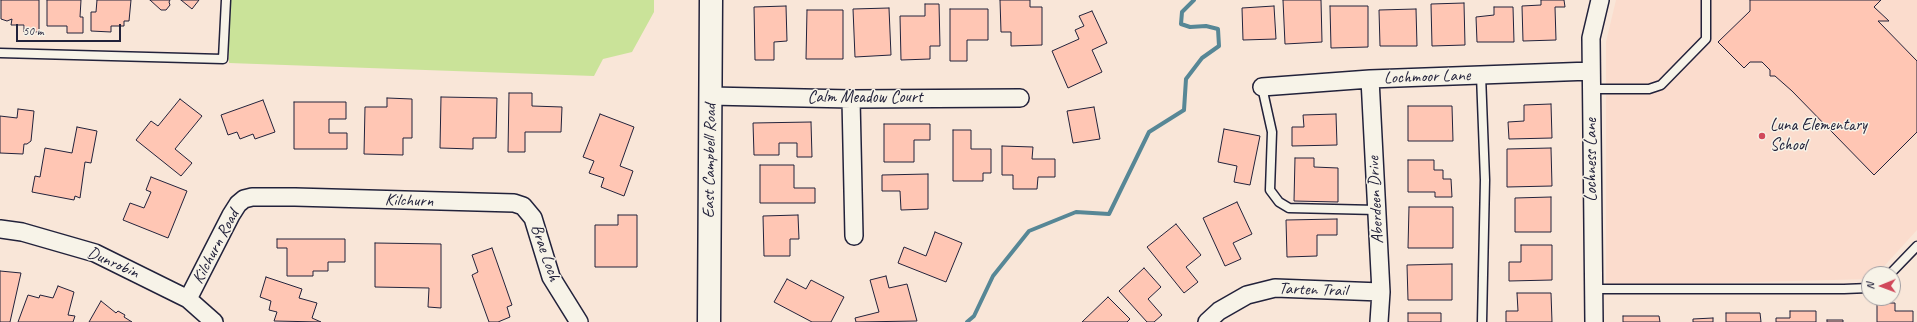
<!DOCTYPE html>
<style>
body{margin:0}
#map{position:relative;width:1917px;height:322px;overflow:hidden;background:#f9e6d8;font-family:Caveat,sans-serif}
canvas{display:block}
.north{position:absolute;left:1861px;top:266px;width:40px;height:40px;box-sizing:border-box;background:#f7f3e8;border:1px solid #a29fa3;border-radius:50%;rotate:269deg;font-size:11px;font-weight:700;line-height:16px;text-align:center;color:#22223b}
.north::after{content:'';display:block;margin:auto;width:14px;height:18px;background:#d1495b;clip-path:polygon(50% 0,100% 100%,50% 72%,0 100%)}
.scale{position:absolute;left:16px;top:24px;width:105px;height:18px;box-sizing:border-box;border:2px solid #22223b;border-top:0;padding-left:5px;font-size:12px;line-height:14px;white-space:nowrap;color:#22223b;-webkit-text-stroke:3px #f7f3e8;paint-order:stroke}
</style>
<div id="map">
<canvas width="1917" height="322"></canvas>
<div class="north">N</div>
<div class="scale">50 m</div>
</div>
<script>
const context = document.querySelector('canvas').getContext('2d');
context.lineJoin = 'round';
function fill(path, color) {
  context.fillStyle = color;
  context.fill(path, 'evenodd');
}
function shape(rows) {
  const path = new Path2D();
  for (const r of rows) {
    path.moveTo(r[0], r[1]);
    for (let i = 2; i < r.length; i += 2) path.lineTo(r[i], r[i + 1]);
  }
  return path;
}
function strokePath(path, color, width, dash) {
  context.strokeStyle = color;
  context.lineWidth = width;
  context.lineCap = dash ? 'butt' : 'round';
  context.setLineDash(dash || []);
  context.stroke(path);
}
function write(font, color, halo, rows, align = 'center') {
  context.font = font + ' Caveat,sans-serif';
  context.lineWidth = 3;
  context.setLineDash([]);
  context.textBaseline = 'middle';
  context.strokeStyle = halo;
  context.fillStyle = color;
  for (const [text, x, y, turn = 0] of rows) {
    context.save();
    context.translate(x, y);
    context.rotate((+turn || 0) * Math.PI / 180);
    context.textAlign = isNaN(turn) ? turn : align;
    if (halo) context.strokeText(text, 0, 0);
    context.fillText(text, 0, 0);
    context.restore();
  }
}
const built = shape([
 [1616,0,1917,0,1917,230,1877,274,1869,274,1869,279,1606,286,1606,42]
]);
const green = shape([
 [228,0,654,0,654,12,632,52,603,59,594,76,229,63]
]);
const stream = shape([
 [967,322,974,316,993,276,1029,231,1076,212,1109,214,1149,132,1184,110,1186,79,1202,58,1219,46,1218,29,1206,26,1190,27,1181,24,1182,12,1194,0]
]);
const building = shape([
 [1,0,39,0,39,32,24,32,24,25,11,25,12,19,7,21,1,19,1,0],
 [47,0,81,0,80,17,83,17,83,33,67,33,67,26,47,26,47,0],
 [97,0,131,0,129,21,124,21,124,26,111,26,111,32,91,31,91,12,96,12,97,0],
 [150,0,170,0,169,2,170,5,166,10,161,10,150,0],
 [181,0,199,0,192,9,181,0],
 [1000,0,1030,0,1030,7,1042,7,1042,45,1011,46,1011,32,1001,32,1000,0],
 [1283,0,1321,0,1322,42,1285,44,1283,0],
 [1541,0,1564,0,1565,7,1555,7,1556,40,1523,41,1522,6,1541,5,1541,0],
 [1750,0,1881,0,1874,7,1889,21,1878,21,1917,61,1917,132,1874,175,1792,91,1775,76,1770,76,1770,70,1762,62,1750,62,1744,68,1718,42,1750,11,1750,0],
 [1464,3,1465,45,1432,46,1431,4,1464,3],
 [925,4,939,4,940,46,930,46,930,59,901,60,900,16,925,16,925,4],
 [786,6,787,41,774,42,774,60,755,60,754,7,786,6],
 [1274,6,1276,39,1243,40,1242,8,1274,6],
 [1330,6,1368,6,1368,47,1331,48,1330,6],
 [1494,7,1513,7,1514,42,1477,42,1476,17,1494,15,1494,7],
 [889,8,891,55,855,57,853,9,889,8],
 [950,9,988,9,988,40,967,40,967,61,950,61,950,9],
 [1416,9,1417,46,1380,46,1379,10,1416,9],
 [807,10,843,10,843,59,806,59,807,10],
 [1092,11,1107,43,1092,50,1102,72,1068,88,1052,51,1079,39,1075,30,1084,26,1079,16,1092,11],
 [509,93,532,93,532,106,562,107,561,132,525,132,525,152,508,152,509,93],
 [441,97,497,98,496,138,473,138,473,149,440,148,441,97],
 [387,98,412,99,412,138,403,138,403,155,364,154,365,107,387,107,387,98],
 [180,99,202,116,175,149,192,163,181,176,136,140,151,121,158,126,180,99],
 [263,100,275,132,255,139,253,134,240,139,237,132,228,135,221,115,263,100],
 [294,102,346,102,346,119,329,119,329,133,347,133,347,149,294,149,294,102],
 [1551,104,1552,138,1509,139,1508,122,1524,121,1524,105,1551,104],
 [1408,106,1452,106,1453,141,1408,141,1408,106],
 [1094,107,1100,139,1073,143,1067,111,1094,107],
 [18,109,34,111,31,141,27,144,24,144,23,154,0,153,0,116,17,118,18,109],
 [600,114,634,127,620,166,633,171,624,196,601,187,604,178,589,173,594,161,583,157,600,114],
 [1336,114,1337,145,1292,146,1292,127,1304,127,1303,115,1336,114],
 [811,122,812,157,797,157,797,143,779,143,779,155,754,155,753,123,811,122],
 [884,124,930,124,930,140,914,140,914,162,884,162,884,124],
 [77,127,97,131,91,163,85,162,80,198,75,196,74,200,32,192,35,176,40,177,45,148,72,153,77,127],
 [1224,129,1260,136,1250,185,1234,182,1237,166,1218,162,1224,129],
 [953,130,971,130,971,149,991,149,991,173,983,173,983,181,953,181,953,130],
 [1002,146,1033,147,1032,159,1055,159,1055,177,1038,177,1037,189,1013,189,1013,175,1002,175,1002,146],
 [1551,148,1552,186,1507,187,1507,149,1551,148],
 [1295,158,1314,158,1314,167,1338,168,1338,202,1294,201,1295,158],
 [1408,160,1434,160,1434,170,1443,170,1443,179,1451,179,1452,197,1435,197,1435,192,1408,192,1408,160],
 [760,165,794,165,794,188,815,188,815,203,760,203,760,165],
 [928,174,928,209,901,210,900,191,882,191,882,175,928,174],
 [151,177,187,191,168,238,123,220,130,203,144,208,151,192,146,190,151,177],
 [1551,197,1551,232,1515,232,1515,198,1551,197],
 [1237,202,1252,234,1233,243,1241,259,1225,266,1203,218,1237,202],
 [1409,207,1453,207,1453,248,1408,248,1409,207],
 [618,215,637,215,637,267,595,267,595,225,618,225,618,215],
 [798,215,799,239,790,239,790,256,764,256,763,216,798,215],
 [1337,219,1337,235,1317,235,1317,256,1287,257,1286,220,1337,219],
 [1176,224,1201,255,1186,267,1198,282,1184,293,1147,247,1176,224],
 [935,232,962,243,946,282,898,263,904,247,926,256,935,232],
 [277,239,345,239,345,262,328,262,328,271,313,271,313,276,287,276,287,248,277,248,277,239],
 [375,243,441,244,441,308,428,307,429,288,375,287,375,243],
 [1521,245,1552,245,1552,280,1509,281,1509,262,1521,262,1521,245],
 [492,248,512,305,507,307,510,317,498,322,489,322,472,275,478,272,472,255,492,248],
 [1452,264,1452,300,1408,300,1407,265,1452,264],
 [1144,268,1161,287,1148,299,1162,315,1154,322,1147,322,1119,291,1144,268],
 [0,271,21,273,10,322,0,322,0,271],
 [886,276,889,288,907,284,917,321,856,322,855,318,879,312,870,280,886,276],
 [266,277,302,289,299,298,317,303,312,318,321,322,274,321,277,312,269,310,271,301,260,297,266,277],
 [787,279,806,289,811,280,844,297,831,322,812,322,774,302,787,279],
 [58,286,74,292,68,315,75,316,73,322,18,322,28,295,39,298,40,295,53,298,58,286],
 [1517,293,1551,293,1552,322,1506,322,1506,311,1518,311,1517,293],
 [1108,297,1130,319,1127,322,1082,322,1108,297],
 [101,301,116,313,118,311,125,315,124,317,132,322,89,322,101,301],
 [1877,303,1895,303,1895,311,1913,311,1913,322,1877,322,1877,303],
 [1790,311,1816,311,1816,322,1776,322,1776,318,1790,318,1790,311],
 [1408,313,1441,313,1441,322,1408,322,1408,313],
 [1726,313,1760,313,1761,322,1726,322,1726,313],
 [1623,316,1659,316,1660,322,1623,322,1623,316],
 [1713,318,1713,322,1693,322,1693,319,1713,318],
 [1827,320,1843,320,1843,322,1827,322,1827,320]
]);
const service = shape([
 [0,53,223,59,226,0],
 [1481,75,1485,180,1482,322],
 [1262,87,1272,132,1270,190,1279,202,1289,208,1377,210],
 [1591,89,1649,89,1661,85,1706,39,1706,0],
 [1890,274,1917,246],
 [1594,289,1844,289,1869,288]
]);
const minor = shape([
 [1370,79,1381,292,1379,322],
 [1262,87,1370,79,1591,71],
 [710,96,851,99,1020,98],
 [851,99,854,236],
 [0,229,22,232,95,253,188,299,214,322],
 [188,299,231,215,238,204,244,199,252,197,295,197,514,203,523,206,533,218,551,277,579,322],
 [1207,322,1219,311,1247,295,1275,288,1381,292],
 [1594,322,1591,38,1600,0]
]);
const secondary = shape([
 [709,322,711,0]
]);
const markers = [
 [1762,136,4,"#d1495b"]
];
const streetNames = [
 ["Lochmoor Lane",1427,77,-2],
 ["Calm Meadow Court",865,98],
 ["Lochness Lane",1592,160,-90],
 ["East Campbell Road",710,161,-89],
 ["Aberdeen Drive",1376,200,-93],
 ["Kilchurn",409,201,2],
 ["Kilchurn Road",216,247,-62],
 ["Brae Loch",545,253,71],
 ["Dunrobin",113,263,24],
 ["Tarten Trail",1313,290,2]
];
const poiNames = [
 ["Luna Elementary",1770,126],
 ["School",1770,146]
];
fill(built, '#fbdccd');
fill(green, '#cae399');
strokePath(stream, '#578796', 4);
fill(building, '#ffc6b4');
strokePath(building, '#22223b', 1);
strokePath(service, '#22223b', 11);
strokePath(minor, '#22223b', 20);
strokePath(secondary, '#22223b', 25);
strokePath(service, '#f7f3e8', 8);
strokePath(minor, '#f7f3e8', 17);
strokePath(secondary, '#f7f3e8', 22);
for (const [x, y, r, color] of markers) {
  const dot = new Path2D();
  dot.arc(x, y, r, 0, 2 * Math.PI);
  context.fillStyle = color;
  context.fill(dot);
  strokePath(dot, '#f7f3e8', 1.5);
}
write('17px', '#22223b', '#f7f3e8', streetNames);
write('17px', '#22223b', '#f7f3e8', poiNames, 'left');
</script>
